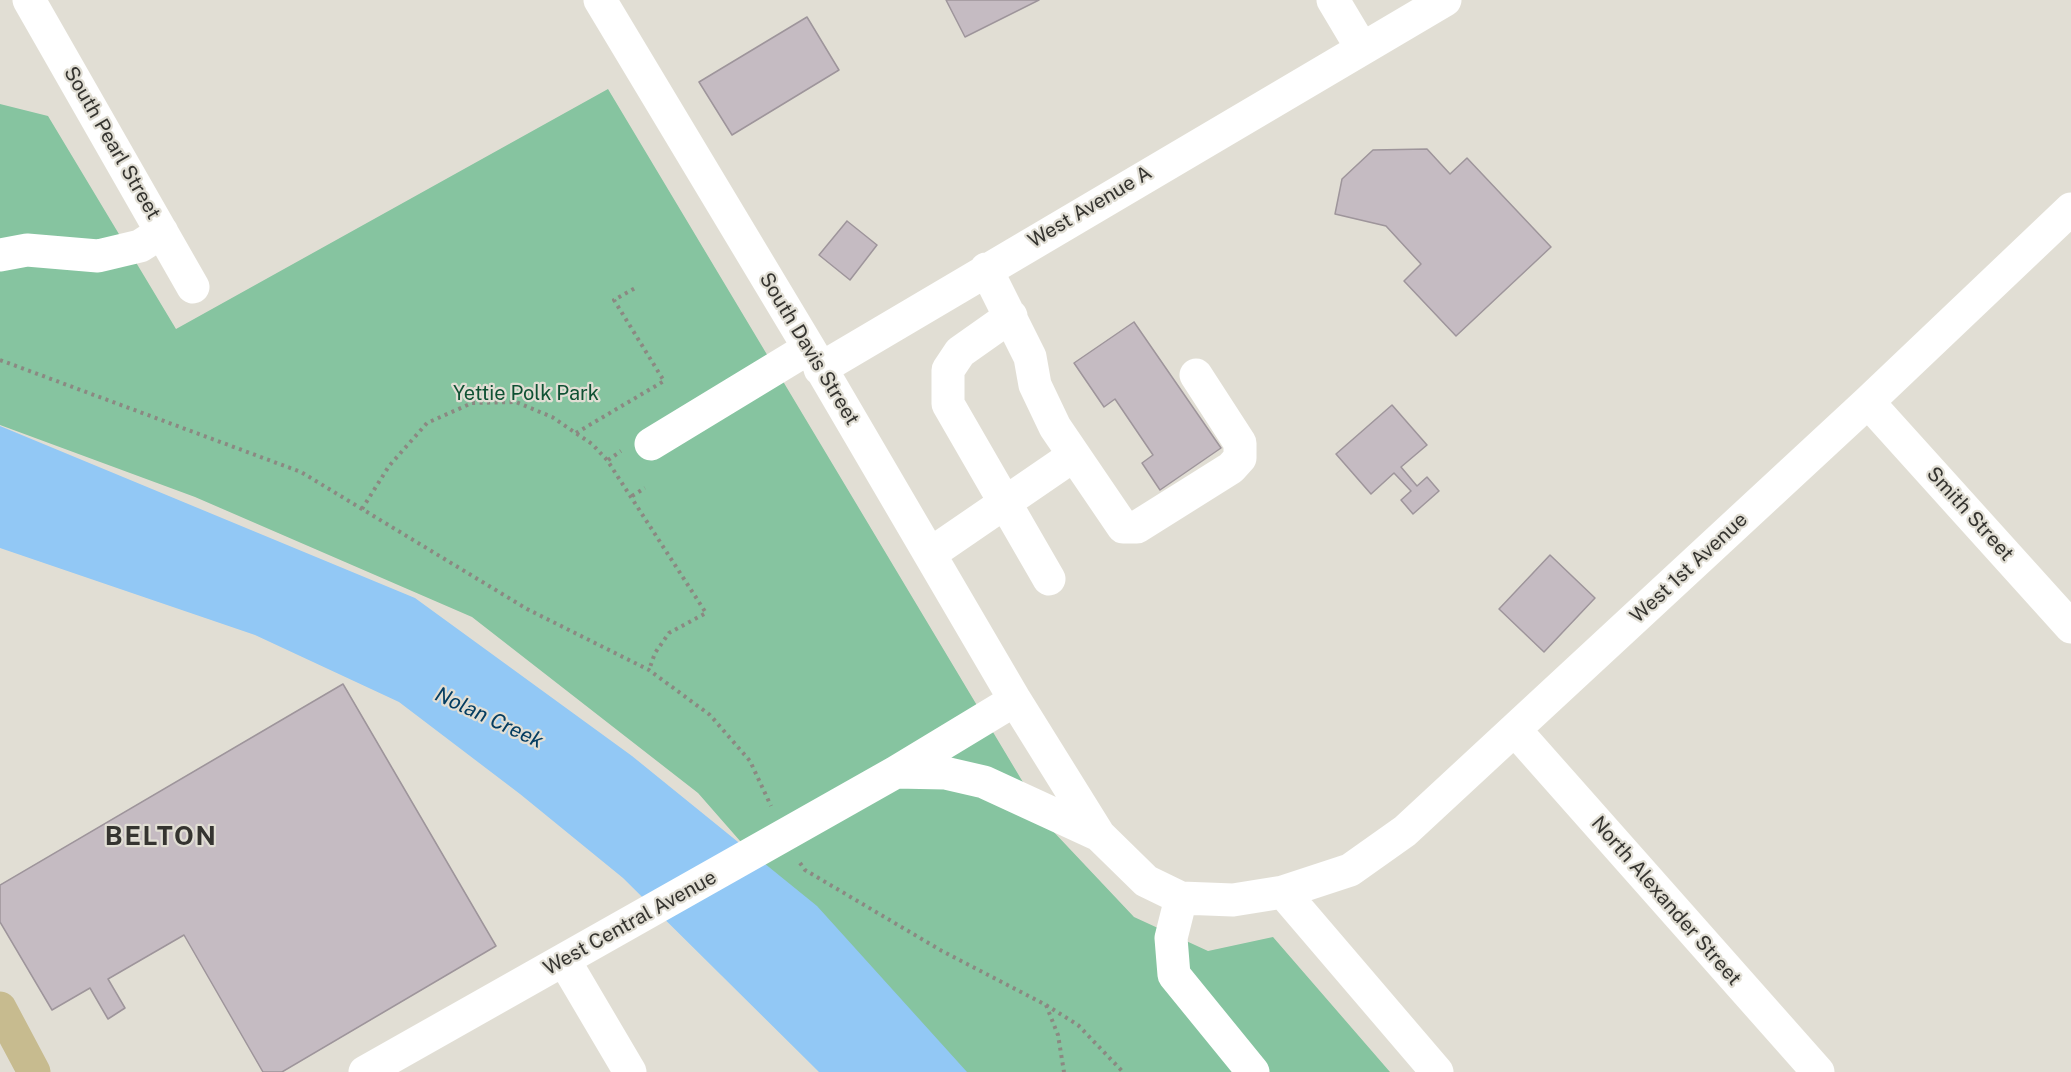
<!DOCTYPE html>
<style>
body{margin:0}
canvas{display:block;background:#e1ded4}
</style>
<canvas width="2071" height="1072"></canvas>
<script>
const context = document.querySelector('canvas').getContext('2d');
context.lineJoin = 'round';
function fill(path, color) {
  context.fillStyle = color;
  context.fill(path, 'evenodd');
}
function shape(rows) {
  const path = new Path2D();
  for (const r of rows) {
    path.moveTo(r[0], r[1]);
    for (let i = 2; i < r.length; i += 2) path.lineTo(r[i], r[i + 1]);
  }
  return path;
}
function strokePath(path, color, width, dash) {
  context.strokeStyle = color;
  context.lineWidth = width;
  context.lineCap = dash ? 'butt' : 'round';
  context.setLineDash(dash || []);
  context.stroke(path);
}
function write(font, color, halo, rows, align = 'center') {
  context.font = font + ' "Public Sans",sans-serif';
  context.lineWidth = 4.5;
  context.setLineDash([]);
  context.textBaseline = 'middle';
  context.strokeStyle = halo;
  context.fillStyle = color;
  for (const [text, x, y, turn = 0] of rows) {
    context.save();
    context.translate(x, y);
    context.rotate((+turn || 0) * Math.PI / 180);
    context.textAlign = isNaN(turn) ? turn : align;
    if (halo) context.strokeText(text, 0, 0);
    context.fillText(text, 0, 0);
    context.restore();
  }
}
const green = shape([
 [608,89,1051,829,1134,917,1208,951,1273,937,1390,1072,935,1072,811,922,698,793,472,617,195,497,0,425,0,104,48,116,176,329]
]);
const water = shape([
 [0,426,415,598,632,756,817,906,967,1072,819,1072,623,878,520,794,399,702,255,635,0,548]
]);
const building = shape([
 [946,0,1039,0,965,37,946,0],
 [807,17,839,70,732,135,699,82,807,17],
 [1427,149,1450,174,1467,158,1551,247,1456,336,1404,281,1421,264,1386,226,1335,214,1342,179,1373,150,1427,149],
 [847,221,877,245,850,280,819,255,847,221],
 [1134,322,1221,448,1160,490,1142,463,1153,455,1115,399,1104,407,1074,363,1134,322],
 [1392,405,1427,445,1401,467,1417,486,1427,477,1439,491,1413,514,1401,500,1411,491,1394,473,1371,494,1336,454,1392,405],
 [1550,555,1595,598,1544,652,1499,609,1550,555],
 [343,684,496,946,282,1072,263,1072,184,935,108,979,125,1008,108,1019,90,988,52,1010,0,922,0,885,343,684]
]);
const path = shape([
 [0,360,301,472,527,609,649,670,710,715,750,761,771,806],
 [576,433,664,381,614,300,637,287],
 [608,460,621,451],
 [632,496,645,488],
 [362,509,389,466,427,423,472,403,516,402,552,417,592,444,607,460,706,613,669,633,655,653,649,670],
 [800,863,805,870,942,951,1046,1005,1058,1035,1064,1072],
 [1046,1005,1078,1025,1123,1072]
]);
const minor = shape([
 [29,0,193,287],
 [600,0,809,348,1015,700,1099,835,1146,881,1181,898,1233,900,1283,892,1350,870,1405,831,1868,402,2071,209],
 [1333,0,1361,47],
 [0,255,27,250,98,256,140,246,162,232],
 [986,269,1030,357,1035,385,1055,427,1123,527,1137,527,1231,468,1240,458,1240,443,1196,375],
 [1011,316,960,352,948,370,948,404,1049,579],
 [820,369,1445,0],
 [1868,402,2071,627],
 [651,444,809,348],
 [930,554,1073,456],
 [1515,730,1818,1072],
 [896,772,945,773,984,782,1099,835],
 [1283,892,1437,1072],
 [1181,898,1171,938,1174,975,1253,1072],
 [564,960,630,1072],
 [365,1072,896,772,1015,700]
]);
const major = shape([
 [0,1008,34,1072]
]);
const streetNames = [
 ["South Pearl Street",112,143,60],
 ["West Avenue A",1090,207,-31],
 ["South Davis Street",809,349,59],
 ["Smith Street",1970,514,48],
 ["West 1st Avenue",1689,568,-43],
 ["North Alexander Street",1666,901,49],
 ["West Central Avenue",630,923,-29]
];
const parkNames = [
 ["Yettie Polk Park",526,394]
];
const waterNames = [
 ["Nolan Creek",489,718,25]
];
const districtNames = [
 ["BELTON",161,837]
];
fill(green, '#86c4a0');
fill(water, '#92c8f5');
fill(building, '#c5bbc2');
strokePath(building, '#9e959b', 1.5);
strokePath(path, '#8b8982', 4, [3, 4.5]);
strokePath(minor, '#fff', 33);
strokePath(major, '#c7bb8f', 33);
write('20px', '#353430', '#e1ded4', streetNames);
write('20px', '#0f5133', '#e1ded4', parkNames);
write('italic 21px', '#053d61', '#e1ded4', waterNames);
context.letterSpacing = '1.5px';
write('bold 26px', '#353430', '#e1ded4', districtNames);
context.letterSpacing = '0px';
</script>
